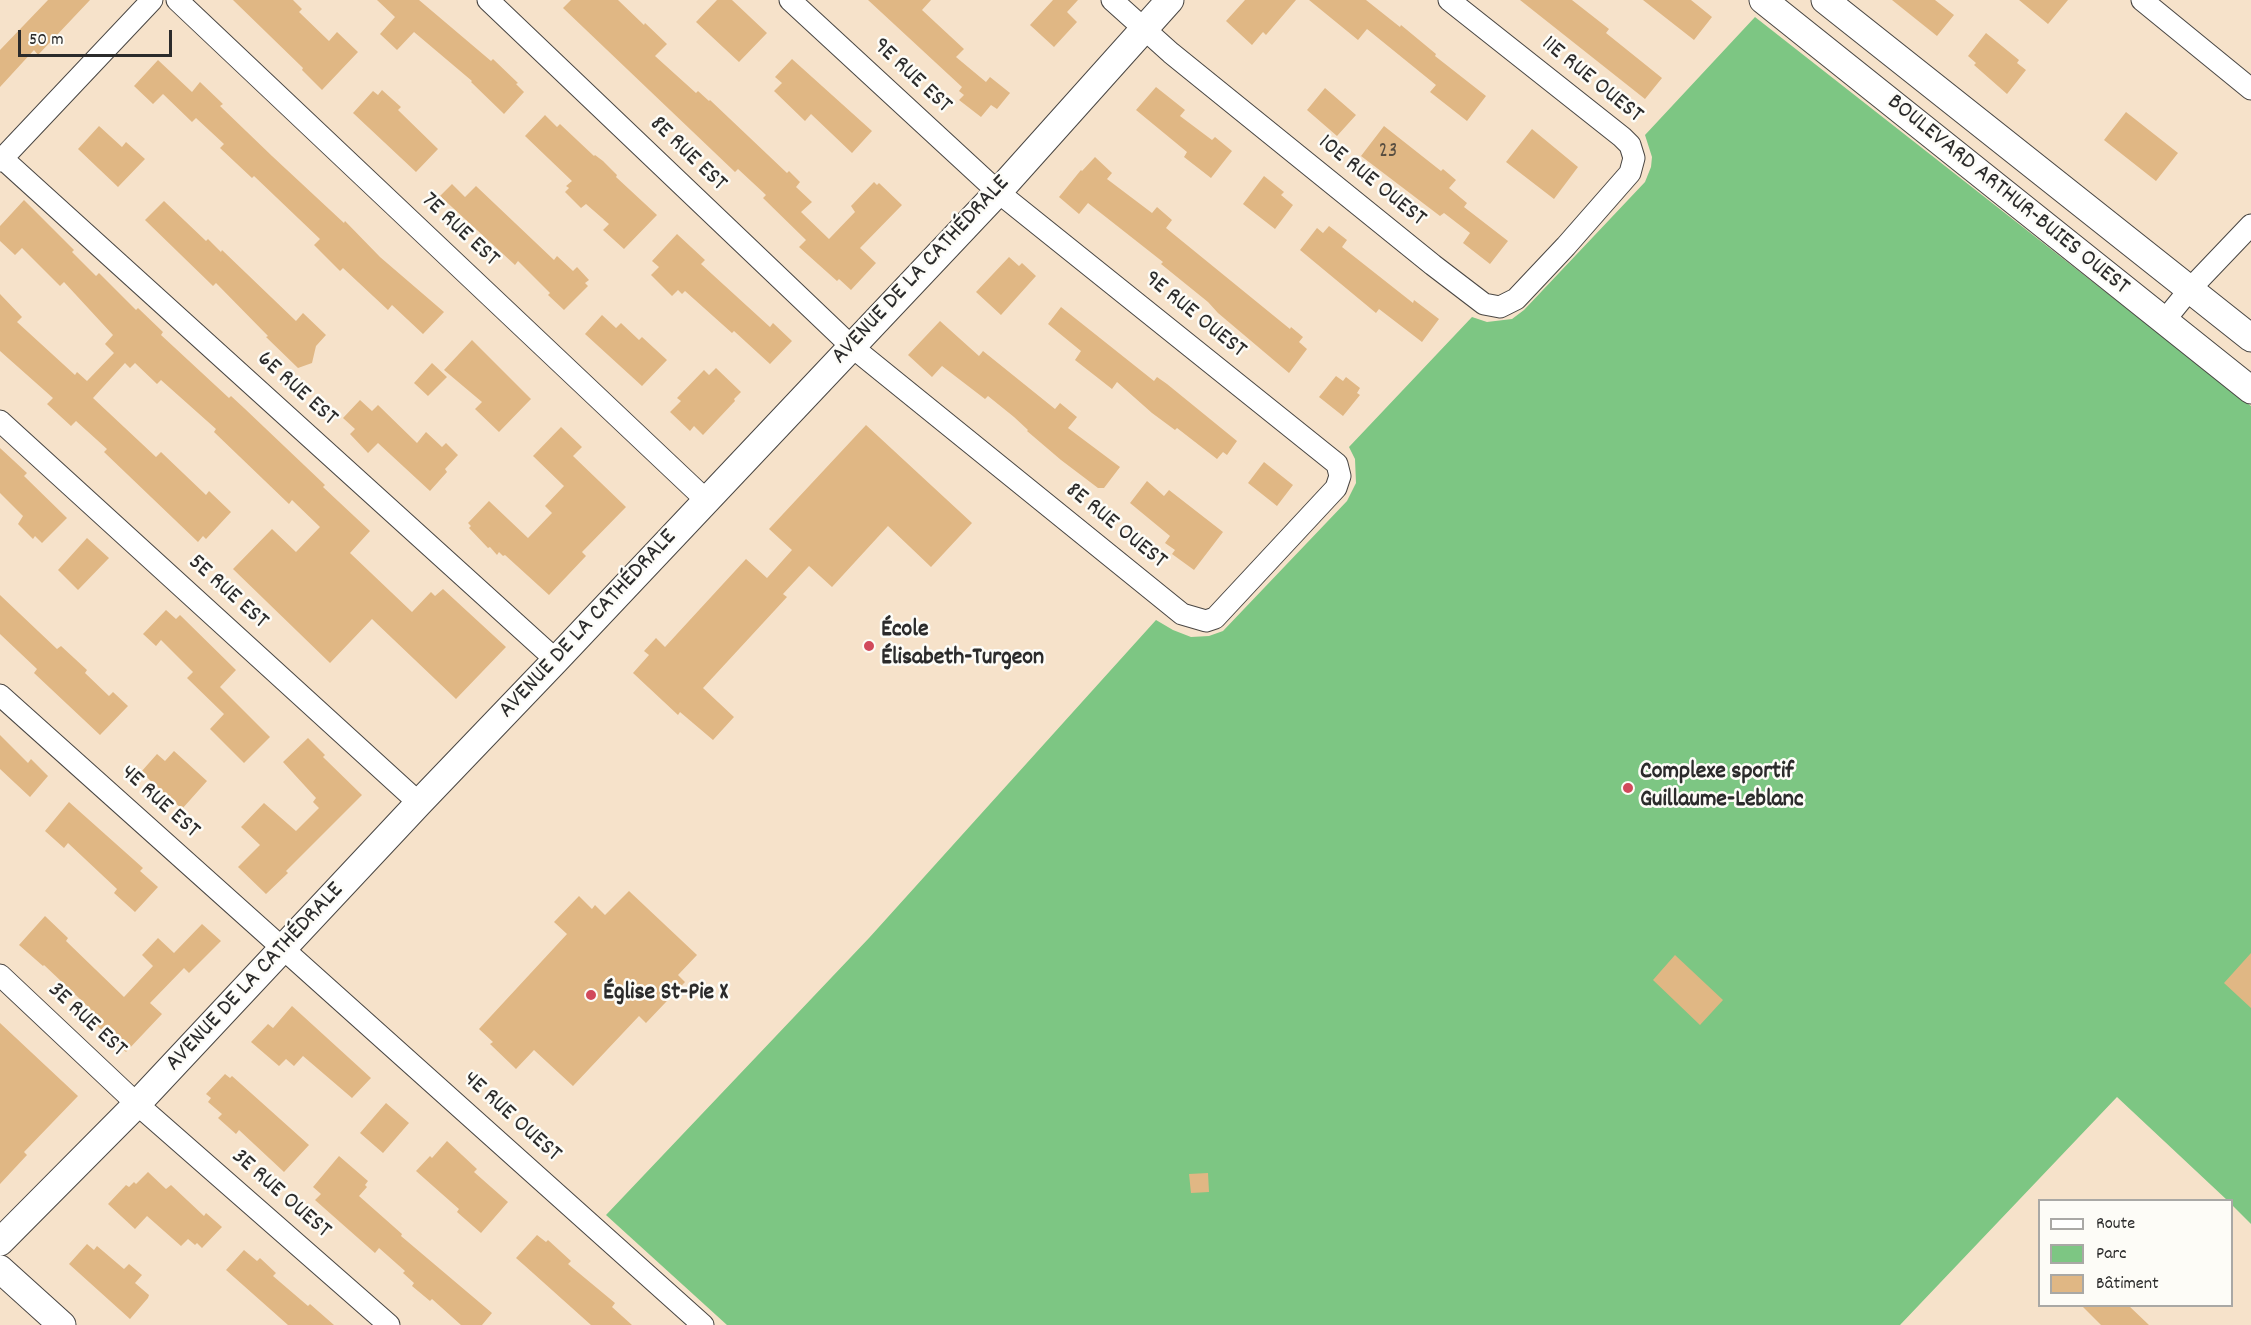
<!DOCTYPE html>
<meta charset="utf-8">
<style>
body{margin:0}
#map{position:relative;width:2251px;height:1325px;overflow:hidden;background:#f6e2ca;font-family:Dekko,sans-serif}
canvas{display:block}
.legend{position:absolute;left:2038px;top:1199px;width:195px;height:108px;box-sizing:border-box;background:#fdfcf7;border:2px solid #a9a8a5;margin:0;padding:8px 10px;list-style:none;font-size:18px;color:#2b2b2b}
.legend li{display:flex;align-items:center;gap:12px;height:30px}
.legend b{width:30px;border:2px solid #a9a8a5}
.scale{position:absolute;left:18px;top:30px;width:154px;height:27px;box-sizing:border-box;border:3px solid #2b2b2b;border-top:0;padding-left:8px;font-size:18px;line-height:21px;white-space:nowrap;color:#2b2b2b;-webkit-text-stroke:4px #fdfcf7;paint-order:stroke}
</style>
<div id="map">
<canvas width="2251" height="1325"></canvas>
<ul class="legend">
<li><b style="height:8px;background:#fff"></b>Route</li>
<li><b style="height:16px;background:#7dc683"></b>Parc</li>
<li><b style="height:16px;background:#e0b784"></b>Bâtiment</li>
</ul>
<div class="scale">50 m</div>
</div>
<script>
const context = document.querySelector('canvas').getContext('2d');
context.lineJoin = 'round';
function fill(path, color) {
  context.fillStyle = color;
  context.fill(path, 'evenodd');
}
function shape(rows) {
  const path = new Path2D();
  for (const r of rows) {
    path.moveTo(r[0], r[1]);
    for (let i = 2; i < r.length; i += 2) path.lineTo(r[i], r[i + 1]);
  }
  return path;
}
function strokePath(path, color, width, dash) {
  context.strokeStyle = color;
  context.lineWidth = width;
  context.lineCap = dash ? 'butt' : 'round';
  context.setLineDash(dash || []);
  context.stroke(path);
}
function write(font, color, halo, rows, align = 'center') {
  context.font = font + ' Dekko,sans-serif';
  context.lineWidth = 5;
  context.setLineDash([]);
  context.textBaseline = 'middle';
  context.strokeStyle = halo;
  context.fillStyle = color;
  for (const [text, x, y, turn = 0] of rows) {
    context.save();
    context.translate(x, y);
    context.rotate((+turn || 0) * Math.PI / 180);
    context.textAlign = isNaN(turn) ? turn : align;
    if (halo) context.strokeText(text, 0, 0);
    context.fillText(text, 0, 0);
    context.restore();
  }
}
const green = shape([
 [1755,17,2251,406,2251,1224,2232,1205,2232,1200,2227,1200,2117,1097,1900,1325,727,1325,606,1215,869,938,1156,620,1173,630,1191,637,1209,636,1223,631,1347,501,1356,483,1355,459,1349,447,1472,317,1487,322,1512,319,1524,310,1645,182,1651,167,1652,157,1645,135]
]);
const building = shape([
 [48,0,90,0,38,55,34,50,0,87,0,50],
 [233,0,293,0,302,9,299,12,329,41,337,32,358,52,322,90,302,70,303,68],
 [377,0,419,0,491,61,493,59,518,83,516,84,524,92,504,114,471,82,472,81,414,32,397,50,380,34,395,17],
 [571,0,618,0,644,25,645,23,667,44,655,56,696,93,698,91,709,101,710,100,787,173,789,171,800,182,796,187,812,202,801,212,829,239,855,212,851,206,874,182,877,185,879,183,902,205,860,248,876,263,851,290,839,279,837,281,799,247,806,240,763,198,766,195,738,169,735,172,563,8],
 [717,0,732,0,767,33,739,62,696,22],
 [868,0,931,0,922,10,964,49,956,57,986,82,990,77,1010,93,997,109,991,105,981,117,959,100,964,95,959,91,962,87],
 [1053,0,1078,0,1067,12,1077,22,1054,47,1030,25],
 [1245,0,1296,0,1266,35,1263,32,1252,45,1226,21],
 [1309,0,1366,0,1400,27,1401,25,1436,54,1435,56,1486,96,1467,121,1430,92,1436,85,1367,29,1358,40],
 [1520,0,1572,0,1609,29,1606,33,1662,78,1645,99],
 [1643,0,1691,0,1712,17,1694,40],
 [1892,0,1935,0,1954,15,1937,36],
 [2019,0,2068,0,2048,24],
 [1986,33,2019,60,2017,63,2026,70,2007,94,1974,65,1976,63,1968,56],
 [792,59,872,131,852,153,811,114,805,121,774,91,782,83,775,77],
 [158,60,192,92,200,82,223,104,220,106,272,156,344,223,345,221,380,257,444,312,423,334,392,305,388,310,343,268,340,271,314,245,320,239,254,176,252,178,220,148,224,144,196,118,192,122,163,94,153,104,134,86],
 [1156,87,1185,110,1180,116,1212,140,1215,137,1232,151,1211,178,1184,157,1187,152,1136,110],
 [1325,88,1356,115,1337,136,1307,110],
 [382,90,401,107,398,110,438,149,416,172,353,113,373,91,378,95],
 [2126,112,2178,153,2156,181,2104,140],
 [545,115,557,127,560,124,594,156,595,155,603,161,617,175,616,177,657,215,624,249,603,230,609,224,586,204,581,208,565,192,569,188,566,186,572,181,525,136],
 [99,126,122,147,126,142,145,159,118,187,78,149],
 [1384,126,1441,171,1443,169,1456,180,1449,188,1467,203,1464,207,1508,241,1490,264,1463,243,1470,233,1444,213,1440,216,1361,156],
 [1532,129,1578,167,1554,199,1506,162],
 [1095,157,1112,173,1107,179,1152,213,1157,207,1172,220,1166,228,1290,329,1291,327,1303,337,1299,342,1307,349,1289,373,1218,313,1208,302,1161,264,1163,262,1088,203,1079,214,1059,197,1081,170,1082,171],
 [1264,176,1284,192,1281,195,1293,205,1275,229,1243,204],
 [452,184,465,197,476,186,554,260,557,256,573,271,577,267,589,280,585,283,588,286,564,310,548,295,550,293,518,261,515,265,440,196],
 [24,200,74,250,72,252,96,276,99,273,136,310,138,308,163,332,161,335,229,398,231,396,244,408,325,485,323,487,370,531,350,553,412,612,431,592,435,596,443,589,506,647,456,699,372,619,330,663,233,569,272,529,296,552,320,527,292,500,289,504,214,432,216,429,161,380,157,384,135,363,130,368,125,363,93,398,156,457,161,452,206,495,209,491,231,512,206,539,203,536,198,542,104,452,107,449,76,421,71,426,47,404,53,398,0,351,0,294,22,317,17,322,75,375,77,372,87,381,114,353,105,344,113,335,64,282,60,286,22,248,15,255,0,241,0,226],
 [164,201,206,241,208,239,221,252,222,250,296,321,303,313,326,335,316,346,312,363,298,368,266,337,268,336,216,283,213,286,145,220],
 [1329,226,1347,240,1342,247,1413,303,1414,300,1439,319,1422,342,1379,309,1376,313,1300,250,1317,228,1323,233],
 [677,234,705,260,701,264,770,327,773,323,792,341,770,364,734,331,732,333,685,291,682,294,678,290,672,296,651,275,659,267,652,261],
 [1009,257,1019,266,1022,263,1036,276,1001,315,976,292],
 [1061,307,1154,381,1157,377,1167,384,1237,441,1227,455,1223,452,1217,459,1177,428,1175,430,1152,413,1117,382,1112,389,1075,360,1081,351,1048,324],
 [602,315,616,328,621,323,639,340,642,337,667,360,642,386,585,334],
 [940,321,979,356,983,351,1055,409,1060,403,1077,417,1068,428,1120,467,1104,488,1098,488,1061,460,1027,431,1028,430,1014,417,988,396,985,399,942,366,932,377,908,355],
 [472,340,531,399,499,432,475,409,482,402,444,370],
 [432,363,447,377,428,396,414,383],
 [716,368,741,392,734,399,735,401,703,435,694,426,690,431,670,412,681,401,677,398,704,370,709,375],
 [1336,376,1343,381,1346,377,1360,388,1357,393,1360,395,1343,416,1319,397],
 [360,400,372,411,378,405,417,443,426,432,442,447,446,443,458,455,445,469,447,472,430,491,378,443,368,453,350,434,355,429,343,418],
 [866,425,972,523,931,567,888,526,832,587,809,566,783,594,787,597,703,688,734,717,713,740,680,712,678,715,633,673,649,655,644,651,656,638,665,647,746,559,767,578,792,550,769,529],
 [561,427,582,447,573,456,626,507,582,552,586,556,549,595,505,555,503,556,499,552,497,555,490,547,488,548,469,528,471,526,468,523,489,501,528,538,552,513,545,506,564,486,533,456],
 [0,448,27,473,24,476,67,518,42,543,35,536,33,539,18,524,23,516,0,493],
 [1264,462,1293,485,1277,506,1248,483],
 [1147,481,1164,496,1169,490,1223,532,1194,570,1172,554,1175,550,1165,543,1170,536,1130,503],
 [87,538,109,558,78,590,58,570],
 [0,595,57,649,61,646,87,670,85,673,109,696,113,692,128,706,100,735,34,673,37,669,0,634],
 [166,610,176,619,180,615,236,670,220,687,270,737,244,763,210,729,224,714,187,678,193,672,161,640,156,646,143,634],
 [0,735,28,763,31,759,48,776,30,797,0,769],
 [308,738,325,755,323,757,362,795,286,871,288,873,266,894,238,867,260,845,241,827,264,803,296,831,319,808,313,802,316,798,283,762],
 [174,751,207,781,182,809,141,772,157,754,165,761],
 [69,802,143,868,140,871,158,887,135,912,114,893,117,889,68,843,64,848,45,831],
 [629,891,697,955,678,975,685,982,646,1023,639,1016,573,1086,534,1050,516,1069,490,1044,493,1042,479,1029,567,934,554,922,579,896,592,909,595,905,605,915],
 [45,916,68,938,66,941,124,997,153,966,142,955,158,938,174,953,202,924,221,941,189,973,184,968,150,1003,162,1014,126,1052,94,1023,99,1017,44,965,43,966,19,945],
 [2251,953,2251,1008,2224,983],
 [1675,955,1723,1000,1700,1025,1653,980],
 [292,1006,371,1078,352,1098,303,1056,294,1066,286,1059,279,1066,251,1042,268,1024,273,1028],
 [0,1023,78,1096,24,1152,27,1155,0,1184],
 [225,1074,230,1078,232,1076,309,1145,284,1172,239,1130,236,1134,218,1118,222,1114,208,1102,211,1098,206,1094],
 [386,1103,409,1123,383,1153,360,1133],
 [447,1141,477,1169,474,1172,508,1202,481,1233,457,1212,459,1209,416,1171,430,1156,432,1158],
 [339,1156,368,1181,365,1185,367,1187,359,1196,402,1234,401,1236,492,1313,482,1325,461,1325,432,1299,430,1301,412,1286,414,1283,403,1273,405,1271,379,1248,375,1253,315,1200,321,1194,313,1187],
 [148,1172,166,1189,171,1185,204,1216,206,1213,222,1227,202,1248,197,1243,195,1245,188,1239,181,1246,147,1216,135,1229,108,1204,126,1185,129,1187,134,1182,136,1184],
 [1208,1173,1209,1192,1191,1193,1189,1174],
 [537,1235,546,1242,548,1240,571,1261,568,1264,615,1303,612,1307,632,1325,591,1325,524,1265,516,1258],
 [87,1244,94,1250,97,1246,124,1269,129,1264,142,1275,135,1283,149,1295,148,1298,130,1319,69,1264],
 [244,1250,257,1261,260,1258,276,1273,273,1276,308,1306,310,1304,334,1325,288,1325,226,1270],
 [2081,1305,2128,1305,2149,1325,2101,1325]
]);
const minor = shape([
 [177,0,706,500],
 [488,0,851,346,1182,614,1206,621,1215,618,1336,488,1340,476,1337,464,998,192,790,0],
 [1112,0,1171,53,1433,265,1484,304,1500,307,1516,299,1566,246,1630,173,1634,158,1630,145,1622,137,1449,0],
 [2142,0,2251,89],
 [2,158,556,660],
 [0,161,152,0],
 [2164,321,2190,289,2251,225],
 [0,421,419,803],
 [0,695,703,1325],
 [0,975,137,1104,389,1325]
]);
const tertiary = shape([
 [1763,0,2251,390],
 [1825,0,2251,338],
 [0,1242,137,1104,419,803,556,660,998,192,1170,0],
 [0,1269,62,1325]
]);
const markers = [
 [869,646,6,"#d1495b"],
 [1628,788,6,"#d1495b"],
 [591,995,6,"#d1495b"]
];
const numberNames = [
 ["23",1388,153]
];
const streetNames = [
 ["9E RUE EST",911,77,43],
 ["11E RUE OUEST",1591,81,39],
 ["8E RUE EST",687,155,44],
 ["10E RUE OUEST",1371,182,39],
 ["BOULEVARD ARTHUR-BUIES OUEST",2007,196,39],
 ["7E RUE EST",459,231,43],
 ["AVENUE DE LA CATHÉDRALE",922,271,-47],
 ["9E RUE OUEST",1194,316,39],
 ["6E RUE EST",296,390,42],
 ["8E RUE OUEST",1115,527,39],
 ["5E RUE EST",227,593,42],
 ["AVENUE DE LA CATHÉDRALE",589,625,-47],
 ["4E RUE EST",159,803,42],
 ["AVENUE DE LA CATHÉDRALE",256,978,-47],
 ["3E RUE EST",86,1021,43],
 ["4E RUE OUEST",511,1118,42],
 ["3E RUE OUEST",280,1195,41]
];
const poiNames = [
 ["École",881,632],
 ["Élisabeth-Turgeon",881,660],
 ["Complexe sportif",1640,774],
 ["Guillaume-Leblanc",1640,802],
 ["Église St-Pie X",603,995]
];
fill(green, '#7dc683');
fill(building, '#e0b784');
strokePath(minor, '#494643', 23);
strokePath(tertiary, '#494643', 29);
strokePath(minor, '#fff', 21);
strokePath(tertiary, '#fff', 27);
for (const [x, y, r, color] of markers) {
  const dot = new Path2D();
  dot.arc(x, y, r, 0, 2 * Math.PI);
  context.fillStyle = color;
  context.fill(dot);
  strokePath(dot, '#fdfcf7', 2);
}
write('21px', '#584e41', null, numberNames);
write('24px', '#2b2b2b', '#fdfcf7', streetNames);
write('bold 24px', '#2b2b2b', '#fdfcf7', poiNames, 'left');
</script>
